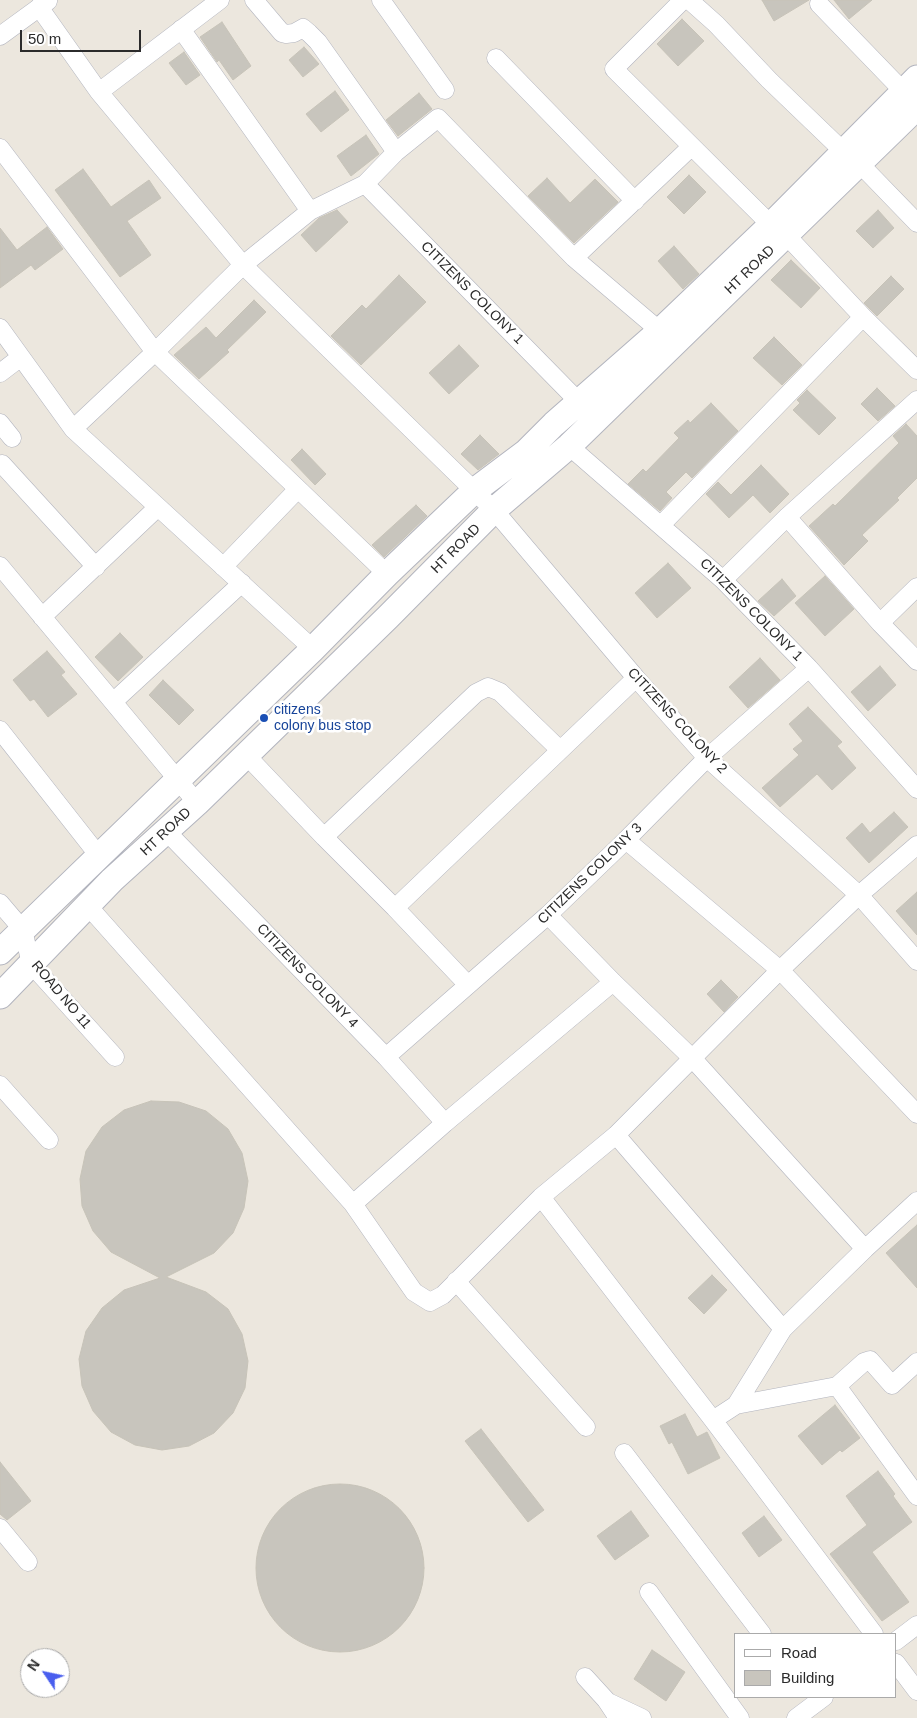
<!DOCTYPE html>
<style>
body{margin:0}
#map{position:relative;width:917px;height:1718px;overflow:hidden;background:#ece7de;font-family:Helvetica,sans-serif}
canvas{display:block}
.legend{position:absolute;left:734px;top:1633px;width:162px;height:65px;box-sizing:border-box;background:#fff;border:1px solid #aaa;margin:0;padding:6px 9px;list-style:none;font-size:15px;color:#2b2b2b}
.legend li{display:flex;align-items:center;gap:10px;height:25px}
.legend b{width:25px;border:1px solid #aaa}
.north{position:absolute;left:20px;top:1648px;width:50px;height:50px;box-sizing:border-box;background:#fff;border:1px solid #aaa;border-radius:50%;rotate:304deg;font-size:14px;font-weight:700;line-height:20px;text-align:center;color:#2b2b2b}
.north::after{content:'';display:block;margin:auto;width:18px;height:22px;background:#495eee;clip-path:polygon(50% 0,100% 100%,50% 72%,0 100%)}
.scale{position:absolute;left:20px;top:30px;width:121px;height:22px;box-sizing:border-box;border:2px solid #2b2b2b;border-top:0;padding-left:6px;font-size:15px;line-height:18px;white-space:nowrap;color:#2b2b2b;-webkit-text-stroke:4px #fff;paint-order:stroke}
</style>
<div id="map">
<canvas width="917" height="1718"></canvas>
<ul class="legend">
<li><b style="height:6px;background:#fff"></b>Road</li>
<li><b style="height:14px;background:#c8c5bd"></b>Building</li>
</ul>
<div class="north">N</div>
<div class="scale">50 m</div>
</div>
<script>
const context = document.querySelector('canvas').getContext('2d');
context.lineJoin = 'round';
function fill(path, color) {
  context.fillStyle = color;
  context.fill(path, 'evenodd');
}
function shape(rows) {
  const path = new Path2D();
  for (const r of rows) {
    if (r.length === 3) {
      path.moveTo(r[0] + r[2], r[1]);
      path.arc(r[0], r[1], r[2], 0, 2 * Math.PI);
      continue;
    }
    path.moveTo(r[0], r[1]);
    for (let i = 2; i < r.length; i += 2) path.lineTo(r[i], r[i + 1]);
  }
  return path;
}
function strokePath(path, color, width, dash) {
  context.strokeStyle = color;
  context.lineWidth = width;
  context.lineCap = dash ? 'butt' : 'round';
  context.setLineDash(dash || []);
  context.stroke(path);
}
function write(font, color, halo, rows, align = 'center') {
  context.font = font + ' Helvetica,sans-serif';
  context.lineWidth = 5;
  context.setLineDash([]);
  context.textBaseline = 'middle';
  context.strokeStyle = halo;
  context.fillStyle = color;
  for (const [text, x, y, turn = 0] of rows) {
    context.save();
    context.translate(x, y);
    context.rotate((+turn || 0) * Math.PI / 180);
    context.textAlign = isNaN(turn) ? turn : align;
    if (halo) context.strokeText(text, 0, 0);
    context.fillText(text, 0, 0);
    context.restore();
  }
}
const building = shape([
 [762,0,809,0,774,21,762,0],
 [834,0,872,0,849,19,834,0],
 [682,19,704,41,678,66,657,44,682,19],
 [222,22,251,66,233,80,219,60,217,62,200,37,222,22],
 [304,47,319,64,303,77,289,60,304,47],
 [184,52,200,75,186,85,169,63,184,52],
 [335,91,349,110,321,132,306,114,335,91],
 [419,93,432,109,398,136,386,120,419,93],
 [366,135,379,154,351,176,337,156,366,135],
 [83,169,111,207,149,180,161,198,127,221,151,255,120,277,55,190,83,169],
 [689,175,706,192,684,214,667,197,689,175],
 [547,178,570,203,595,179,618,202,574,243,528,196,547,178],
 [337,210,348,222,316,252,301,235,319,218,337,210],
 [878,210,894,228,873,248,856,231,878,210],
 [47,227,63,249,35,270,31,265,0,288,0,228,17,250,47,227],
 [674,246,699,274,683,289,658,261,674,246],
 [791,260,820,288,801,308,771,280,791,260],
 [399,275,426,302,361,365,331,336,362,305,366,309,399,275],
 [891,276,904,289,877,316,864,303,891,276],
 [254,300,266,312,227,350,229,352,199,379,174,355,206,327,216,338,254,300],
 [774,337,802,365,782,385,753,358,774,337],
 [459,345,479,366,449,394,429,373,459,345],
 [877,388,895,406,878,421,861,404,877,388],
 [807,390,836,418,819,435,793,410,800,403,797,400,807,390],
 [711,403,738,431,692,478,686,472,666,492,672,498,660,511,628,484,643,469,646,472,679,438,674,433,688,420,690,423,711,403],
 [906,424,917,436,917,478,897,498,899,500,862,535,868,541,844,565,809,526,833,504,835,506,899,443,893,436,906,424],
 [480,435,499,454,478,470,461,454,480,435],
 [302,449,326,474,315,485,291,460,302,449],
 [761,465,789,494,770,513,753,495,729,518,706,494,718,482,731,495,761,465],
 [416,505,427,516,384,557,372,545,416,505],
 [668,563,691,588,657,618,635,593,668,563],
 [825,576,854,609,825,636,795,603,825,576],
 [782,579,796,596,774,616,758,601,782,579],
 [120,633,143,657,118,681,95,657,120,633],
 [47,651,65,672,61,675,77,694,48,717,34,699,30,701,13,680,47,651],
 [760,658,780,680,748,708,729,687,760,658],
 [880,666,896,685,868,711,851,692,880,666],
 [163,680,194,710,179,725,149,695,163,680],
 [808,707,842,742,837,746,856,768,832,790,817,774,780,807,762,788,799,755,793,749,803,741,789,724,808,707],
 [894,812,908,827,869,863,846,838,862,823,870,833,894,812],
 [917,892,917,935,896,911,917,892],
 [721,980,738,997,724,1012,707,994,721,980],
 [151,1101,179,1102,206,1111,228,1129,242,1153,248,1181,244,1208,233,1233,214,1253,166,1277,206,1292,228,1309,242,1334,248,1361,245,1388,233,1413,214,1433,189,1446,162,1450,135,1445,111,1432,93,1411,82,1386,79,1359,86,1331,102,1308,124,1290,160,1278,111,1252,93,1231,82,1206,80,1179,86,1151,102,1127,124,1110,151,1101],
 [917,1225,917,1288,886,1253,917,1225],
 [712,1275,727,1290,704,1314,688,1298,712,1275],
 [835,1405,860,1438,842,1452,840,1450,822,1465,798,1436,835,1405],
 [685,1414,697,1437,707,1432,720,1458,688,1474,672,1442,669,1444,660,1426,685,1414],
 [481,1429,544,1510,528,1522,465,1441,481,1429],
 [0,1462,31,1501,7,1520,0,1514,0,1462],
 [878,1471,895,1494,893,1496,912,1522,872,1552,909,1602,882,1621,830,1554,867,1525,846,1496,878,1471],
 [340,1568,84],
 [631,1511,649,1536,615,1560,597,1536,631,1511],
 [764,1516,782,1540,759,1557,742,1533,764,1516],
 [652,1650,685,1672,666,1701,634,1679,652,1650]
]);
const street = shape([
 [254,0,282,33,286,34,294,33,303,28,309,33,318,42,396,152],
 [381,0,445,90],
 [683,0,614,69,771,225],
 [689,0,716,24,769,80,844,152],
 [819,4,904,92],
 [39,7,99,92,243,265,494,510,636,678,707,758,859,895,917,961],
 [0,36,48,1],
 [496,58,635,201],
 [99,92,220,0],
 [0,148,155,352,387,574],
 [859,163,917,223],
 [365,184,579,402],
 [310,211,365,184,396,152,438,118,574,258,660,331],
 [786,235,863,317,917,370],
 [574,258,691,147],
 [0,328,73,429,313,649],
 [0,373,21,357],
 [0,423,12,438],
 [73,429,155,352,243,265,310,211,181,29],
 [569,446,723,580,809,668,917,789],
 [2,464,96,567],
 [787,517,880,623,917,661],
 [661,525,863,317],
 [0,566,197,803],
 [223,567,298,489],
 [723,580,787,517,917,400],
 [42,617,158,507],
 [880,623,917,587],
 [113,702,242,583],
 [0,730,99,856],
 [246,755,324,837,395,908,468,985],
 [167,832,386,1057,445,1123],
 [324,837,476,693,488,687,500,692,560,750],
 [626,840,780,970,917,1114],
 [0,903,23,930,31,964,115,1057],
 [88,906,353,1204,414,1292,430,1302,443,1295,541,1197,616,1135,780,970,859,895,917,845],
 [395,908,636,678],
 [548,915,613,982,693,1059,865,1249],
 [386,1057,548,915,626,840,707,758,809,668],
 [0,1085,49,1140],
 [616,1135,783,1329],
 [541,1197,713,1420,874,1634],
 [353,1204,445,1123,613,982],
 [456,1281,586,1427],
 [837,1386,917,1496],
 [736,1405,783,1329,865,1249,917,1201],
 [713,1420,736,1405,837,1386,864,1362,870,1360,892,1385,917,1362],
 [624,1453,762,1634],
 [0,1528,28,1562],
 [649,1592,740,1718],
 [896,1641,917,1625],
 [896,1663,917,1691],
 [585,1677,606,1700,618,1718],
 [608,1702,642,1718],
 [796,1718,824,1697]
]);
const secondary = shape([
 [0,952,313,649,387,574,474,491,526,452,554,424,660,331,771,225,917,78],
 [0,996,112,880,197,803,388,617,494,510,569,446,917,107]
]);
const markers = [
 [264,718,5,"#1a4fb4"]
];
const streetNames = [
 ["HT ROAD",750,270,-44],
 ["CITIZENS COLONY 1",472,293,45],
 ["HT ROAD",456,549,-45],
 ["CITIZENS COLONY 1",751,610,45],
 ["CITIZENS COLONY 2",677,721,47],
 ["HT ROAD",166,832,-43],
 ["CITIZENS COLONY 3",590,874,-44],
 ["CITIZENS COLONY 4",307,976,46],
 ["ROAD NO 11",61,995,50]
];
const transitNames = [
 ["citizens",274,710],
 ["colony bus stop",274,726]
];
fill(building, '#c8c5bd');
strokePath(building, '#c7c3b8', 1);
strokePath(street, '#b2b4be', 19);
strokePath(secondary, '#b2b4be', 27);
strokePath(street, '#fff', 18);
strokePath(secondary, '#fff', 25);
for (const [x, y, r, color] of markers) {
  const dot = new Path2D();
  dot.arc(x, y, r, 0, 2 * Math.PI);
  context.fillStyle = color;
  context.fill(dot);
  strokePath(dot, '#fff', 2);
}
write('14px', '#2b2b2b', '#fff', streetNames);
write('14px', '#164399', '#fff', transitNames, 'left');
</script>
